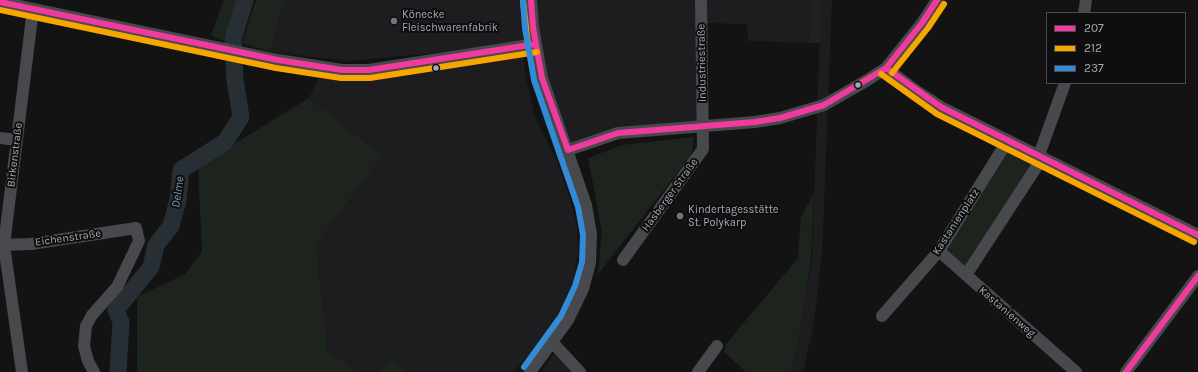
<!DOCTYPE html>
<meta charset="utf-8">
<style>
body{margin:0}
#map{position:relative;width:1198px;height:372px;overflow:hidden;background:#131313;font-family:Karla,sans-serif}
canvas{display:block}
.legend{position:absolute;left:1046px;top:12px;width:140px;height:72px;box-sizing:border-box;background:#0e0e0f;border:1px solid #4a4c51;margin:0;padding:5px 7px;list-style:none;font-size:12px;color:#a4aab5}
.legend li{display:flex;align-items:center;gap:8px;height:20px}
.legend b{width:20px;border:1px solid #4a4c51}
</style>
<div id="map">
<canvas width="1198" height="372"></canvas>
<ul class="legend">
<li><b style="height:5px;background:#f13a9d"></b>207</li>
<li><b style="height:5px;background:#f7a600"></b>212</li>
<li><b style="height:5px;background:#338bd7"></b>237</li>
</ul>
</div>
<script>
const context = document.querySelector('canvas').getContext('2d');
context.lineJoin = 'round';
function fill(path, color) {
  context.fillStyle = color;
  context.fill(path, 'evenodd');
}
function shape(rows) {
  const path = new Path2D();
  for (const r of rows) {
    path.moveTo(r[0], r[1]);
    for (let i = 2; i < r.length; i += 2) path.lineTo(r[i], r[i + 1]);
  }
  return path;
}
function strokePath(path, color, width, dash) {
  context.strokeStyle = color;
  context.lineWidth = width;
  context.lineCap = dash ? 'butt' : 'round';
  context.setLineDash(dash || []);
  context.stroke(path);
}
function write(font, color, halo, rows, align = 'center') {
  context.font = font + ' Karla,sans-serif';
  context.lineWidth = 4;
  context.setLineDash([]);
  context.textBaseline = 'middle';
  context.strokeStyle = halo;
  context.fillStyle = color;
  for (const [text, x, y, turn = 0] of rows) {
    context.save();
    context.translate(x, y);
    context.rotate((+turn || 0) * Math.PI / 180);
    context.textAlign = isNaN(turn) ? turn : align;
    if (halo) context.strokeText(text, 0, 0);
    context.fillText(text, 0, 0);
    context.restore();
  }
}
const built = shape([
 [285,0,811,0,810,43,748,41,747,24,705,23,705,122,611,133,565,150,534,44,348,61,270,52],
 [821,0,832,0,822,255,814,322,803,372,791,372,802,322,812,259],
 [523,56,526,79,535,117,556,159,570,198,577,226,578,255,573,282,562,307,548,332,514,372,408,372,391,357,378,372,359,372,328,351,316,245,382,156,309,98,319,78,354,80],
 [555,352,575,372,541,372]
]);
const green = shape([
 [224,0,238,0,224,41,211,35],
 [256,0,285,0,270,52,242,43],
 [811,0,821,0,820,43,810,43],
 [309,98,382,156,316,245,328,351,359,372,137,372,137,297,185,274,202,252,198,166],
 [694,137,692,154,598,274,602,231,588,158,622,145],
 [1005,151,1033,166,965,267,946,250],
 [814,193,811,259,802,322,791,372,746,372,724,352,726,344,798,258,801,217],
 [391,357,408,372,378,372]
]);
const river = shape([
 [118,372,121,322,116,310,151,267,156,245,171,226,178,200,181,170,225,142,241,117,235,80,233,39,245,0]
]);
const minor = shape([
 [0,2,278,60,342,70,369,70,536,44],
 [1084,13,1086,0],
 [886,68,915,90,941,107,1198,235],
 [0,138,16,140],
 [568,150,618,133,755,122,780,118,824,105,866,81,886,68,922,23,937,0],
 [1039,155,1065,83],
 [0,245,31,244,136,228,139,241,117,287,92,315,86,326,84,346,88,361,94,372],
 [939,251,1076,372],
 [623,260,703,149,701,0],
 [966,275,1043,157],
 [882,316,939,251,1008,140],
 [553,343,580,372],
 [22,372,4,245,33,9],
 [530,372,568,320,583,289,590,263,591,234,586,205,542,78,533,27,531,0],
 [698,372,717,346],
 [1126,372,1198,276]
]);
const bus1 = shape([
 [531,0,533,27,542,78,568,150],
 [0,2,278,60,342,70,369,70,536,44],
 [886,68,941,107,1198,235],
 [568,150,618,133,755,122,780,118,824,105,886,68,922,23,937,0],
 [1126,372,1198,276]
]);
const bus2 = shape([
 [523,1,528,45],
 [0,10,276,68,341,78,370,78,537,52],
 [892,73,928,28,944,4],
 [881,74,937,114,1194,242]
]);
const bus3 = shape([
 [523,1,525,28,534,80,578,207,583,235,582,262,575,286,561,316,524,367]
]);
const markers = [
 [394,21,4,"#71757c"],
 [436,68,3.5,"#a4aab5"],
 [858,85,3.5,"#a4aab5"],
 [680,216,4,"#71757c"]
];
const poiNames = [
 ["Könecke",402,15],
 ["Fleischwarenfabrik",402,28],
 ["Kindertagesstätte",688,210],
 ["St. Polykarp",688,223]
];
const streetNames = [
 ["Industriestraße",702,63,-91],
 ["Birkenstraße",15,155,-83],
 ["Hasberger Straße",670,195,-54],
 ["Kastanienplatz",956,222,-57],
 ["Eichenstraße",68,238,-8],
 ["Kastanienweg",1007,312,41]
];
const waterNames = [
 ["Delme",178,192,-82]
];
fill(built, '#1d1d1f');
fill(green, '#1d241d');
strokePath(river, '#272f35', 17);
strokePath(minor, '#47494c', 12);
strokePath(bus1, '#f13a9d', 6);
strokePath(bus2, '#f7a600', 6);
strokePath(bus3, '#338bd7', 6);
for (const [x, y, r, color] of markers) {
  const dot = new Path2D();
  dot.arc(x, y, r, 0, 2 * Math.PI);
  context.fillStyle = color;
  context.fill(dot);
  strokePath(dot, '#0e0e0f', 1.5);
}
write('11px', '#a4aab5', '#0e0e0f', poiNames, 'left');
write('11px', '#a4aab5', '#0e0e0f', streetNames);
write('italic 12px', '#7a99b1', '#0e0e0f', waterNames);
</script>
